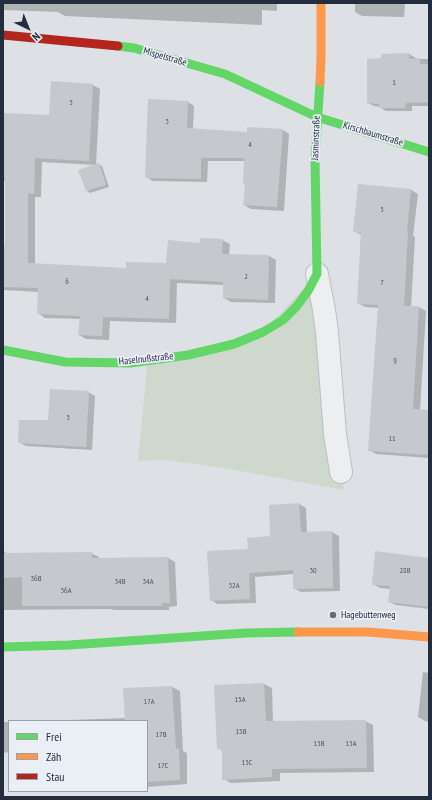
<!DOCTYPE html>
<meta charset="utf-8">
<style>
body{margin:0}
#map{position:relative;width:432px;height:800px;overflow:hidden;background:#dde0e4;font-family:"PT Sans Narrow",sans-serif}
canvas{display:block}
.frame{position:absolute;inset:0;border:4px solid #232d3e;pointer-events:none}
.legend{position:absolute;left:8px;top:720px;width:140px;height:72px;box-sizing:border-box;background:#eaeef5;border:1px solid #9aa1ac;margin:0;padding:5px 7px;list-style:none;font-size:12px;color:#232d3e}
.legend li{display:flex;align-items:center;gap:8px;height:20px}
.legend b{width:20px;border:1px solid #9aa1ac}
.north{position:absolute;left:8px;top:8px;width:40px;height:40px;-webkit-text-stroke:3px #eaeef5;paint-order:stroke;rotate:137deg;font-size:11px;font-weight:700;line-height:16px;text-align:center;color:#232d3e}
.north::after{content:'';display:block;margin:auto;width:14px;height:18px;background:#232d3e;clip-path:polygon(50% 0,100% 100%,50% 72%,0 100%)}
</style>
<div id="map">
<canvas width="432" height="800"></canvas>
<div class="frame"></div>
<ul class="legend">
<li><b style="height:5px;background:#63d668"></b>Frei</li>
<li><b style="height:5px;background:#ff974d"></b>Zäh</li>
<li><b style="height:5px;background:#b3261e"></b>Stau</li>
</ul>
<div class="north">N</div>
</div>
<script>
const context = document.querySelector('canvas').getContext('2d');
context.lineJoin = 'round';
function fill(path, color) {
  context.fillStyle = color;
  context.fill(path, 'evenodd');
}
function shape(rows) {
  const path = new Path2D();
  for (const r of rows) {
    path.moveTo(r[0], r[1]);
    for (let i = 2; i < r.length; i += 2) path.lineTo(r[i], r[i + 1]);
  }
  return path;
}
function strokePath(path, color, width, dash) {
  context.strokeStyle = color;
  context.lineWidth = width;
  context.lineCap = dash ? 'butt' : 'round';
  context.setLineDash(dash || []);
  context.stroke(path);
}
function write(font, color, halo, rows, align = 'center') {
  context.font = font + ' "PT Sans Narrow",sans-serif';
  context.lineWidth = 3.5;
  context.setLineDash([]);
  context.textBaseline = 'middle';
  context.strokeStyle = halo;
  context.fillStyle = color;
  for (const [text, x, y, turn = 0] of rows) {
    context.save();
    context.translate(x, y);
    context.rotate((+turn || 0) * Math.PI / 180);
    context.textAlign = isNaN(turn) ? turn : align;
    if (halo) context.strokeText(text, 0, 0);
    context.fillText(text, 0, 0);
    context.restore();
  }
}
const green = shape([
 [317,274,335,434,344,490,224,468,166,460,138,461,146,379,147,361,263,332]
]);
const shadow = shape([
 [3,3,277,3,277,11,262,10,262,25,65,16,58,12,3,10],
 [355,3,405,3,404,17,362,16,355,12],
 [409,54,416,58,416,59,429,59,429,106,412,106,412,111,386,111,380,107,374,106,368,103,382,59,382,55],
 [93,85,100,89,96,165,42,162,41,197,35,197,35,265,126,269,167,264,201,244,222,240,230,244,229,255,269,256,276,260,275,303,231,302,224,298,224,285,177,283,176,323,110,321,109,340,86,339,79,335,81,319,45,318,38,313,39,292,3,290,3,246,6,246,6,181,3,180,3,114,50,116],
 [188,102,194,106,193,129,248,133,283,130,289,134,284,211,251,209,244,205,246,185,245,161,208,161,207,182,153,181,146,177],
 [98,164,102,166,109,187,90,193,87,191],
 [411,190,418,194,413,236,415,237,411,307,419,307,426,311,420,411,429,411,429,458,376,454,369,450,379,308,365,307,358,303,361,235,354,231],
 [88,392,95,396,92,450,26,446,19,442],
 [299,504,306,508,307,532,332,532,339,536,340,591,301,592,294,588,294,574,255,577,256,603,217,604,211,600,249,550,271,537,270,506],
 [3,551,8,554,91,553,99,557,99,558,168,558,175,562,177,606,169,607,169,610,114,610,111,609,3,610],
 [429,558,429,609,396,605,389,602,390,589,380,588,373,584],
 [423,672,429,673,429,722,425,721,418,717],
 [264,684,272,688,273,722,365,721,373,725,374,772,280,773,280,781,231,783,223,779,223,751,218,748],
 [172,687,180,691,183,751,187,753,187,784,147,787,147,721,42,721,126,718,124,689],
 [3,722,9,722,9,752,3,753]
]);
const building = shape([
 [409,53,409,59,420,58,420,64,429,64,429,102,406,103,405,108,379,108,379,104,367,103,367,59,381,58,381,54],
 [51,81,93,84,89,161,35,158,34,194,28,193,28,263,126,268,126,262,166,263,168,240,200,243,200,238,223,239,222,254,269,255,268,300,223,298,223,282,170,279,169,319,103,317,102,336,78,335,80,316,37,314,38,288,3,287,3,245,5,245,5,178,3,177,3,113,49,115],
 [148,99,188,101,187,128,247,132,247,127,283,129,277,207,243,205,245,185,243,184,244,158,201,158,201,179,145,178],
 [99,163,106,185,86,191,78,170],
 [358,184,411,189,407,231,408,232,404,306,419,306,413,409,429,410,429,455,368,451,378,305,357,304,361,233,353,232],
 [50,389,89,391,86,447,18,443,19,420,48,420],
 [299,503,301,532,332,531,333,588,293,589,293,570,249,573,250,599,210,601,207,551,248,549,247,538,270,536,269,505],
 [375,551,429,558,429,607,388,602,390,586,372,585],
 [92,552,92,558,168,557,170,603,162,603,162,606,22,606,22,577,3,578,3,553],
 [264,683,266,721,366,720,367,768,272,769,272,777,222,780,222,749,217,749,214,685],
 [172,686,176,749,179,748,180,780,147,782,147,721,125,721,123,688]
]);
const street = shape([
 [317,274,324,310,327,332,335,434,341,472]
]);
const fast = shape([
 [118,46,134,48,225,74,317,117,429,152],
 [3,350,65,362,131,363,188,355,234,344,263,332,283,320,296,307,308,291,317,274,315,159,320,82],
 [3,647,69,645,246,633,298,632]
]);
const slow = shape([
 [320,82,321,58,321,3],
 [298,632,368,632,429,637]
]);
const jam = shape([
 [3,35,118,46]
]);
const markers = [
 [333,615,4,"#646c78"]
];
const numberNames = [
 ["1",394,83],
 ["5",71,103],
 ["3",167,122],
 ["4",250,145],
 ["5",382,210],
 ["2",246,277],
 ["6",67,282],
 ["7",382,283],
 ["4",147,299],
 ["9",395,361],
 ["3",68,418],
 ["11",392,439],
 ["30",313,571],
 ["28B",405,571],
 ["36B",36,579],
 ["34B",120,582],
 ["34A",148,582],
 ["32A",234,586],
 ["36A",66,591],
 ["15A",240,700],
 ["17A",149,702],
 ["15B",241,732],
 ["17B",161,735],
 ["13B",319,744],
 ["13A",351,744],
 ["15C",247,763],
 ["17C",163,766]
];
const streetNames = [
 ["Mispelstraße",165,57,16],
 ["Kirschbaumstraße",373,134,17],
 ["Jasminstraße",316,138,-88],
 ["Haselnußstraße",146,359,-6]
];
const poiNames = [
 ["Hagebuttenweg",341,615]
];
fill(green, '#ced8cd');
fill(shadow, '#0003');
fill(building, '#c5c8cc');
strokePath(street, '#bbbec2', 24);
strokePath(street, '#edeef0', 22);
strokePath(fast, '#63d668', 9);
strokePath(slow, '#ff974d', 9);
strokePath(jam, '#b3261e', 9);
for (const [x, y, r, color] of markers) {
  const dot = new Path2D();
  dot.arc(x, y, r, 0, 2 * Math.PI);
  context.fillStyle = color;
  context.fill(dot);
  strokePath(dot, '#eaeef5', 1.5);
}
write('8px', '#4c5462', null, numberNames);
write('10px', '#232d3e', '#eaeef5', streetNames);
write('10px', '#232d3e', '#eaeef5', poiNames, 'left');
</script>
